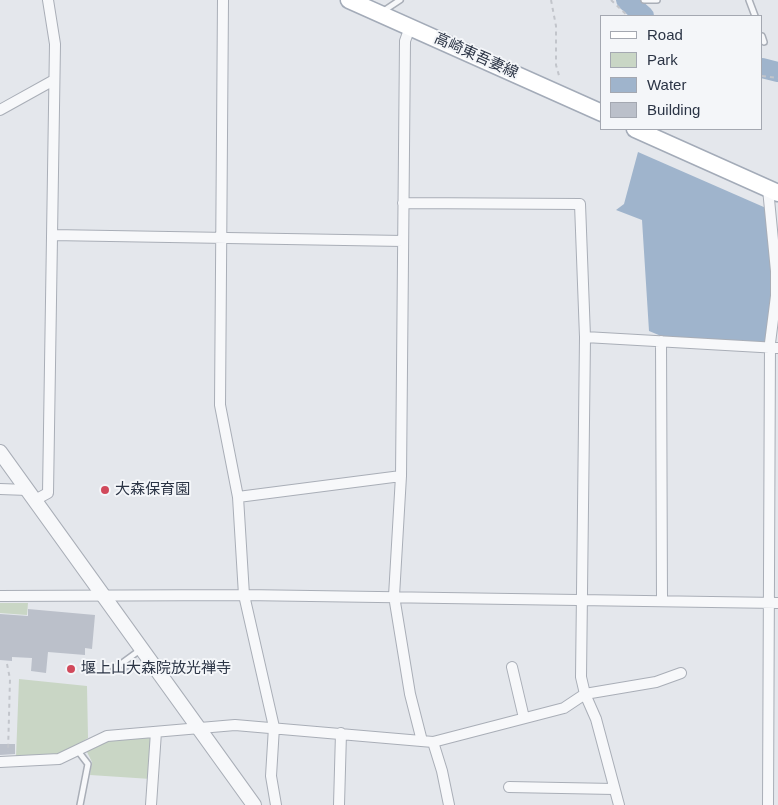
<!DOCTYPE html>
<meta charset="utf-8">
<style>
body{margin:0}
#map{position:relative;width:778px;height:805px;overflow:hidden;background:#e4e7ec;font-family:Arial,sans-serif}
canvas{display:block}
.legend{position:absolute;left:600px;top:15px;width:162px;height:115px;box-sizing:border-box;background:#f4f6f9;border:1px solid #a4a8b1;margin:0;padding:6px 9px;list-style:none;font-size:15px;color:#2b3445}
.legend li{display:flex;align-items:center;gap:10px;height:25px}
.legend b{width:25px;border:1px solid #a4a8b1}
</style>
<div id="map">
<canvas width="778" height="805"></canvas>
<ul class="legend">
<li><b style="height:6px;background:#fff"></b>Road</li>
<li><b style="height:14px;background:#c9d6c5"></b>Park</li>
<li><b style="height:14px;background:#9fb4cc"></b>Water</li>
<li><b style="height:14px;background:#bbc0ca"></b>Building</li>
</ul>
</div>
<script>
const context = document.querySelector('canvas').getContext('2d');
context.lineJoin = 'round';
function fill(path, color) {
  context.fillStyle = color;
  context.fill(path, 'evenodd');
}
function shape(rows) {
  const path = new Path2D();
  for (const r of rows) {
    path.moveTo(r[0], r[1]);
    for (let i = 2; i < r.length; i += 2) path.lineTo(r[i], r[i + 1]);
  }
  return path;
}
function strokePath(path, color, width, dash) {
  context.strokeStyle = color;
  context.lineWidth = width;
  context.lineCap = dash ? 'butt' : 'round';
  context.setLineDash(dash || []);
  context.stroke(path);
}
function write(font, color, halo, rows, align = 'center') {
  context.font = font + ' Arial,"Noto Sans JP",sans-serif';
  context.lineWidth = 4;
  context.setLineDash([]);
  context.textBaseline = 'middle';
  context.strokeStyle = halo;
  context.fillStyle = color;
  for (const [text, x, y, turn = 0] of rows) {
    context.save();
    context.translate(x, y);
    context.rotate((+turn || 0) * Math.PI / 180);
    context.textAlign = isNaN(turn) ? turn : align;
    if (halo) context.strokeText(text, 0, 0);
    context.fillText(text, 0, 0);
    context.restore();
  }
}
const green = shape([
 [0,603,28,603,27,615,0,613],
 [19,679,87,686,88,738,69,750,58,754,16,757],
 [152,737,151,779,90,775,92,762,86,750,107,739]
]);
const water = shape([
 [638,152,766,208,773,269,773,299,766,341,762,344,666,338,649,331,642,220,616,210,624,204]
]);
const river = shape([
 [626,0,644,16],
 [762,68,778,72]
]);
const building = shape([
 [28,609,95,615,92,649,85,648,85,655,48,652,46,673,31,671,32,658,12,657,12,661,0,660,0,614,28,616],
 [132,661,137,667,127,674,122,669],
 [0,744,15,744,15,754,0,755]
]);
const path = shape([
 [551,0,556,26,556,65,560,79],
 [611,0,628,16],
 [762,76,778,78],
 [7,664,10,679,8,752]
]);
const service = shape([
 [644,0,657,0],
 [749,0,755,16],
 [382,12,400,0],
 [762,36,764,42],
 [114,669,140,650],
 [78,751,88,764,80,805]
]);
const minor = shape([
 [223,0,220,405,238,497,244,595,274,727,271,776,276,805],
 [410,27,405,41,401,476,394,596,410,694,422,741],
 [0,110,54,80],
 [403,203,580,204,585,337,581,677,585,694,596,719,619,805],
 [52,235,403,241],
 [585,337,778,348],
 [661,341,662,601],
 [0,489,28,490],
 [238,497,401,476],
 [35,500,48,493,55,44,48,0],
 [0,596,244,595,778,603],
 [512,667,524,718],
 [433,742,442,771,449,805],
 [0,762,59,759,107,736,235,725,433,742,564,708,585,694,656,682,681,673],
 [509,787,614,789],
 [151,805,156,732],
 [339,805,341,733],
 [768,805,770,343,776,296,776,271,768,189]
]);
const tertiary = shape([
 [0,452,254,805]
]);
const primary = shape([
 [349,0,602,113],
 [635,129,778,193]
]);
const markers = [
 [105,490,5,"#d1495b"],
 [71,669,5,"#d1495b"]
];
const streetNames = [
 ["高崎東吾妻線",476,56,24]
];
const poiNames = [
 ["大森保育園",115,490],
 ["堰上山大森院放光禅寺",81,669]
];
fill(green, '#c9d6c5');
fill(water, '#9fb4cc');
strokePath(river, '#9fb4cc', 20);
fill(building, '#bbc0ca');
strokePath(service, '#a9aeb7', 8);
strokePath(minor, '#a9aeb7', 12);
strokePath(tertiary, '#a9aeb7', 16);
strokePath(primary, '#a3abb8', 19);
strokePath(path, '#c2c5cb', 2, [4, 4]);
strokePath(service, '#f7f8fa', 5);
strokePath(minor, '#f7f8fa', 10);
strokePath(tertiary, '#f7f8fa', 14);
strokePath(primary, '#fff', 16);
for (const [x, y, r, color] of markers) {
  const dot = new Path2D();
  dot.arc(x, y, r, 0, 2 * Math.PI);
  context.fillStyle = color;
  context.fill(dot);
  strokePath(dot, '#f4f6f9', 2);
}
write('15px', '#2b3445', '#f4f6f9', streetNames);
write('15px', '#2b3445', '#f4f6f9', poiNames, 'left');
</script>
